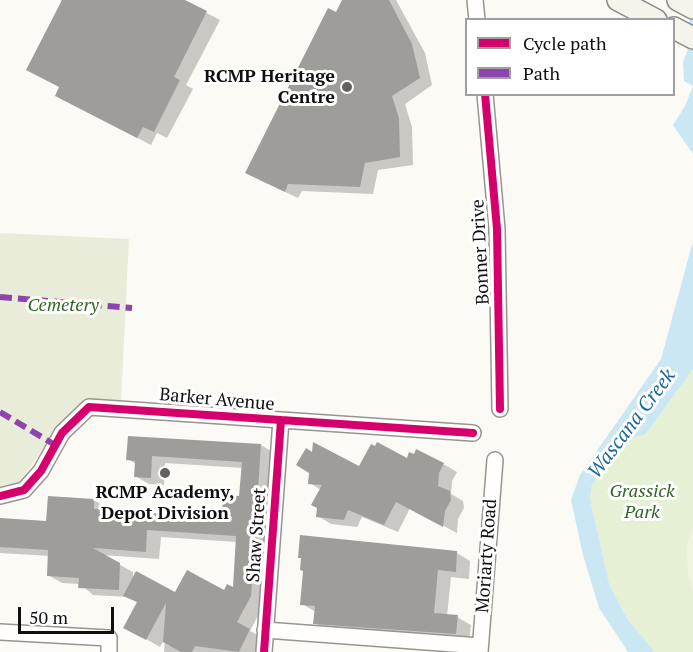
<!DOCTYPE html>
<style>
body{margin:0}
#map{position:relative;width:693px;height:652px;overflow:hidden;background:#fcfaf4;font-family:"PT Serif",serif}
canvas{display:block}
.legend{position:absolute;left:465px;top:18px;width:210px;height:78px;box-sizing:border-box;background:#fff;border:2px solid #9f9f9f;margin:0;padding:8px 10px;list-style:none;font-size:18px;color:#0f0f0f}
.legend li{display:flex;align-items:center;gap:12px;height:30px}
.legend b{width:30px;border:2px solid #9f9f9f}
.scale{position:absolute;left:18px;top:607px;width:96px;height:27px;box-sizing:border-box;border:3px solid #0f0f0f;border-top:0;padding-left:8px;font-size:18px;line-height:21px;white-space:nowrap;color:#0f0f0f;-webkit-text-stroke:4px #fff;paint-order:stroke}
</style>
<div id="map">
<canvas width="693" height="652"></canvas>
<ul class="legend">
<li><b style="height:8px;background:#d6006c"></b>Cycle path</li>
<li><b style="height:8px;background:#8e44ad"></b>Path</li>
</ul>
<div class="scale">50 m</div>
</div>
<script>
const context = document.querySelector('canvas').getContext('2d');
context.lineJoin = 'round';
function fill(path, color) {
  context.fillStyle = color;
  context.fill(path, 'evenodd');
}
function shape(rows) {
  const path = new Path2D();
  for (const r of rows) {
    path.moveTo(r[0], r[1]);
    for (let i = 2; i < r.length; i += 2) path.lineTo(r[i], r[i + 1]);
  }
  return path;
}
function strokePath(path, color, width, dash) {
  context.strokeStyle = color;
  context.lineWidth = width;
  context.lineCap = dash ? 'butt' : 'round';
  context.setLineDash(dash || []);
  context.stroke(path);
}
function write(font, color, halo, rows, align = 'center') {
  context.font = font + ' "PT Serif",serif';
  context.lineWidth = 6;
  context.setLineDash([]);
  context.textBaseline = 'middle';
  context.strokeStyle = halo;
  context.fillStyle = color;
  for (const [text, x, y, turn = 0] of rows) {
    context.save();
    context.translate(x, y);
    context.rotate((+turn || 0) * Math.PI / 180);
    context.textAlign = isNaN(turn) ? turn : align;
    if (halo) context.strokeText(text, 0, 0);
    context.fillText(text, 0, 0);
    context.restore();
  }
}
const green = shape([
 [693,369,693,652,655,652,628,620,609,583,590,499,592,485,616,446,626,440,646,434]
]);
const cemetery = shape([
 [0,233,129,239,121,401,80,404,53,435,19,482,3,488,0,488]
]);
const pitch = shape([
 [693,527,693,591,688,576,687,546]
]);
const water = shape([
 [690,0,693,0,693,154,673,125,685,106,693,86,684,81,683,62,688,49],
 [693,241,693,369,646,434,626,440,616,446,592,485,590,499,609,583,628,620,655,652,628,652,599,608,583,555,571,500,580,475,661,359]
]);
const shadow = shape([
 [61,0,182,0,220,20,186,85,193,89,167,138,157,133,151,145,70,103,61,87],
 [344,0,396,0,425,53,432,85,405,104,412,127,413,165,378,170,373,194,302,191,298,198,260,180],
 [129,438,261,445,274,453,264,604,250,631,263,638,256,652,164,652,165,638,160,647,139,635,138,603,129,597,93,595,80,584,62,583,48,575,50,556,0,553,0,521,48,523,94,500,107,508,107,511,223,519,241,497,243,468,165,463,164,485,149,484,135,476,136,464,128,459],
 [161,537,237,542,234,590,176,594,133,581,133,572,102,555,159,559],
 [408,460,438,461,457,472,452,481,451,494,463,501,464,508,458,519,457,533,410,508,398,532,362,517,357,527,331,524,318,516,321,490,310,483,360,468],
 [457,553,470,561,469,579,451,577,447,616,457,617,471,625,469,641,328,631,315,623,316,612,302,604,305,571,302,559,299,557]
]);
const building = shape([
 [62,0,185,0,207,11,174,77,180,80,154,132,143,127,137,138,55,96,59,87,26,70],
 [342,0,389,0,412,44,420,78,392,96,399,118,400,157,365,163,360,187,288,184,285,192,245,173,328,8,336,12],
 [128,436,261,444,251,596,237,622,250,629,239,652,195,646,192,652,181,652,163,642,166,603,146,640,123,628,137,602,123,596,136,571,175,592,187,570,224,590,227,584,233,587,236,536,147,530,146,552,93,548,120,563,119,590,78,588,79,578,47,576,48,550,0,547,0,518,46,521,48,496,94,499,94,509,222,518,223,498,227,499,227,495,239,496,242,462,152,456,151,478,134,477,135,461,126,460],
 [313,442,359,466,371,444,375,446,377,442,407,458,409,452,414,454,416,449,444,463,439,473,438,486,450,491,451,500,445,511,443,527,396,502,384,525,348,510,344,520,316,517,317,508,311,505,322,485,308,484,309,473,296,465,306,448,312,452],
 [300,535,457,551,456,572,438,570,434,613,458,615,456,634,313,624,315,606,300,605,303,571,300,570,301,558,298,558]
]);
const minor = shape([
 [475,0,477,20],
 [485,94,497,229,500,409],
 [0,496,24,490,41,471,62,433,89,407,473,433],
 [265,630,480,646],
 [0,632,109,638,109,652],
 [264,652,281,420],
 [480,652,495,460]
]);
const secondary = shape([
 [618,0,656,20],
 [678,0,693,8],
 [674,28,693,38]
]);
const quiet = shape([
 [0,297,132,308],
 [0,412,55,445]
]);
const cycleway = shape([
 [485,94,497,229,500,409],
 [0,496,24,490,41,471,62,433,89,407,473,433],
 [264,652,281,420]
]);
const markers = [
 [347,87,6,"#62615f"],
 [165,473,6,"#62615f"]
];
const poiNames = [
 ["RCMP Heritage",335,77],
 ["Centre",335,98],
 ["RCMP Academy,",165,493,"center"],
 ["Depot Division",165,514,"center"]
];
const streetNames = [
 ["Bonner Drive",481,252,-93],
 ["Barker Avenue",217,400,5],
 ["Shaw Street",257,535,-86],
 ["Moriarty Road",487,556,-86]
];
const parkNames = [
 ["Cemetery",63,306],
 ["Grassick",642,492],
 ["Park",642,513]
];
const waterNames = [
 ["Wascana Creek",632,424,-53]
];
fill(green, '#e6f0d5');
fill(cemetery, '#e8ecd8');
fill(pitch, '#eff4df');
fill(water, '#cce7f4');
fill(shadow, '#0003');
fill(building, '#9f9d9a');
strokePath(minor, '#969592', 18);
strokePath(secondary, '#8c8b89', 24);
strokePath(minor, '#fffefd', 15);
strokePath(secondary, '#f5f4eb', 21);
strokePath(quiet, '#8e44ad', 6, [12, 6]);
strokePath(cycleway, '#d6006c', 8);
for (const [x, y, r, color] of markers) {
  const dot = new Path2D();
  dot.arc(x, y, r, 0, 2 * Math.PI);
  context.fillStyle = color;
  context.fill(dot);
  strokePath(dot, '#fff', 2);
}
write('bold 18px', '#0f0f0f', '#fff', poiNames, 'right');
write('18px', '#0f0f0f', '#fff', streetNames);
write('italic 18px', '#316521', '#fff', parkNames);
write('italic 20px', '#1b689e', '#fff', waterNames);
</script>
